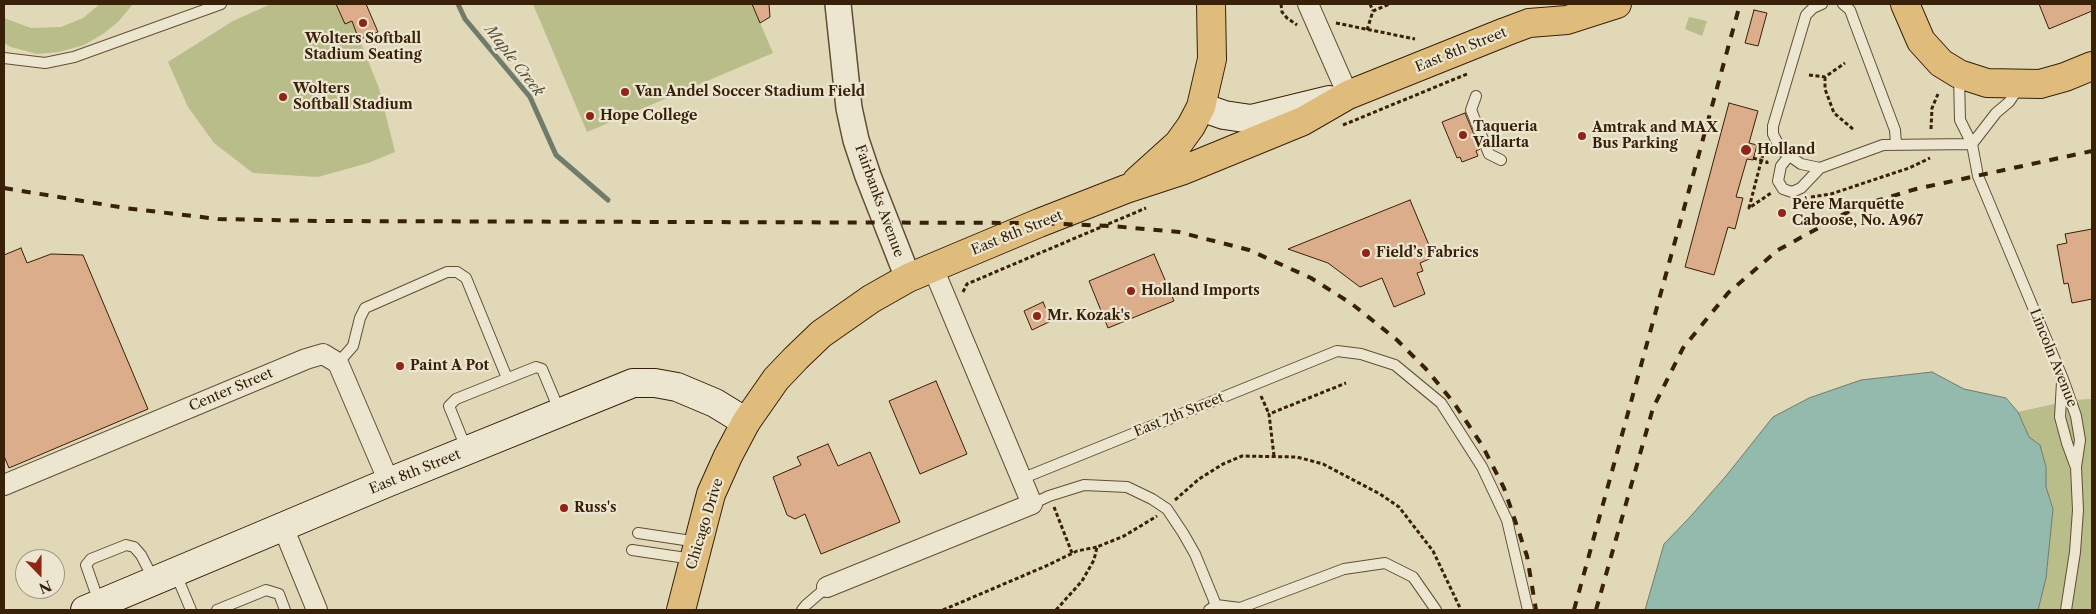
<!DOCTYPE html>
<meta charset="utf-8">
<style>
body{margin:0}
#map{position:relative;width:2096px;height:614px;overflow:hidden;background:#e1d8b7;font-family:"Libre Caslon Text",serif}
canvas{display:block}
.frame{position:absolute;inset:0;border:5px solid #382009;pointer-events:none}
.north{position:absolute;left:15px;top:549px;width:50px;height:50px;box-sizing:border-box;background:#ece6d0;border:1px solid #a49780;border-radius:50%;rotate:158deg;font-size:14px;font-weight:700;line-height:20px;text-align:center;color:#382009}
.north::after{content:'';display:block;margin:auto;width:18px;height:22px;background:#8f2418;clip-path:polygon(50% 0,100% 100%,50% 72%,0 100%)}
</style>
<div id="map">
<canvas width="2096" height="614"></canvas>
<div class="frame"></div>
<div class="north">N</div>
</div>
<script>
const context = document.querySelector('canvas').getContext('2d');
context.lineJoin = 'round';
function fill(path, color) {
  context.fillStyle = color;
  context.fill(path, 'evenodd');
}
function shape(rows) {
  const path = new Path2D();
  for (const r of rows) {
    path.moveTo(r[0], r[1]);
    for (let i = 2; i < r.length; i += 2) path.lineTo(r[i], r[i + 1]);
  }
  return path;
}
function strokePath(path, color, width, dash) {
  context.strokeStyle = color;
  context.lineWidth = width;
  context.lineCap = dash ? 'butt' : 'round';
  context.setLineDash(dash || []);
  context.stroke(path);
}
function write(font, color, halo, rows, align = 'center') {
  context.font = font + ' "Libre Caslon Text",serif';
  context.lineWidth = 4.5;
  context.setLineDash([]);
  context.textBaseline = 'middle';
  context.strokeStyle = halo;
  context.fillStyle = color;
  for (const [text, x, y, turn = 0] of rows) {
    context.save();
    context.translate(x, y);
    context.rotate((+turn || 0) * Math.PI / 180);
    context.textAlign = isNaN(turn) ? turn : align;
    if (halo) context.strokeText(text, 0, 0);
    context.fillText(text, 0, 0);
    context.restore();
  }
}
const green = shape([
 [100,4,133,4,118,22,103,34,84,45,59,52,37,54,11,47,4,43,4,18,31,28,61,27,83,18],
 [271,4,336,4,345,24,352,21,379,88,395,152,368,163,318,177,253,173,214,143,188,107,168,62,233,21],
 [533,4,752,4,773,53,587,132],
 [1689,17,1707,21,1702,36,1685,29],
 [2092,399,2092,610,2038,610,2046,578,2053,509,2046,487,2046,467,2040,445,2029,437,2018,412,2072,400]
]);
const water = shape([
 [1932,372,1964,389,2006,398,2018,412,2029,437,2040,445,2046,467,2046,487,2053,509,2046,578,2038,610,1645,610,1664,544,1690,517,1726,476,1773,417,1809,398,1861,380,1932,372]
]);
const stream = shape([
 [458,4,465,19,530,97,556,155,608,200]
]);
const building = shape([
 [336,4,366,4,378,32,359,40,352,21,345,24,336,4],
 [752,4,769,4,770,17,760,23,752,4],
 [2039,4,2092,4,2092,11,2049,29,2039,4],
 [1754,10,1767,13,1758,46,1745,43,1754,10],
 [1729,103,1758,111,1749,143,1757,145,1753,160,1747,159,1736,197,1743,198,1735,229,1728,227,1714,275,1685,267,1729,103],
 [1465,113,1480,149,1476,151,1478,156,1462,162,1460,157,1457,158,1442,122,1465,113],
 [1410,200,1434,257,1420,263,1423,271,1417,273,1425,294,1394,307,1382,278,1360,287,1328,263,1288,249,1410,200],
 [2092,229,2092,299,2072,303,2068,283,2064,284,2057,245,2067,243,2065,234,2092,229],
 [21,248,27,263,51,254,83,255,148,409,9,468,4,456,4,255,21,248],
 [1154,254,1174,301,1108,328,1089,281,1154,254],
 [1043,302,1051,321,1032,330,1024,311,1043,302],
 [936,381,967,454,920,474,889,401,936,381],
 [828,444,838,466,870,452,900,522,821,554,805,514,795,519,787,515,773,477,801,465,797,457,828,444]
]);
const path = shape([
 [1281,4,1282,12,1287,18,1297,25],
 [1370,4,1373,11],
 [1336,23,1415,39],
 [1367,30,1373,11,1390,4],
 [1809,75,1825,77,1845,63],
 [1825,77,1825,89,1834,113,1854,130],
 [1343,125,1467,74],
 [1931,129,1932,108,1938,94],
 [1763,154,1749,208,1771,193],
 [1753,158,1767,162,1767,164],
 [1811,197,1831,194,1909,168,1930,158],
 [963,292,967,284,1146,208],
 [1261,396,1269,414],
 [1274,456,1269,414,1346,383],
 [1175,500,1199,479,1223,464,1242,456,1297,457,1323,464,1380,494,1399,507,1433,551,1461,610],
 [1054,507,1072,553],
 [943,610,1046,566,1077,551,1097,547],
 [1056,610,1082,581,1094,560,1097,547,1124,536,1157,516]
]);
const service = shape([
 [1843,4,1850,10,1854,21,1895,130,1896,144],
 [4,58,45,63,74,57,221,4],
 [1959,76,1960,120,1972,144,1978,176,2063,379,2076,416,2080,440,2076,467,2078,510,2075,552,2066,610],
 [1476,96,1471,110,1489,154,1501,160],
 [1972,144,1996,113,2009,102,2020,86],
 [1789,156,1781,166,1778,181,1783,189,1792,192,1801,188,1820,168,1883,145,1972,144],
 [1820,168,1801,164,1781,150,1773,134,1773,126,1806,15,1813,8,1822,4],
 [338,363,353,346,360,318,365,308,447,272,457,272,466,278,507,378],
 [2062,382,2060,417,2067,443,2075,465],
 [466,448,449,406,456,399,536,367,542,369,560,412],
 [1021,479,1337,351,1361,354,1395,365,1441,403,1482,467,1507,520,1528,610],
 [1032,504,1049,496,1084,485,1127,487,1152,499,1167,509,1183,533,1195,554,1216,605],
 [638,533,698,542],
 [632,550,693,559],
 [175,572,191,610],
 [99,602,86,565,91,559,126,545,134,547,141,555,154,580],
 [217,610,266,590,279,594,285,610],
 [802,610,806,605,827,587],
 [1209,610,1216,605,1240,608,1344,569,1385,563,1413,577,1436,610]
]);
const minor = shape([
 [1308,4,1348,95],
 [4,485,306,359,323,354,338,363,389,482],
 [283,527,317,610],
 [827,587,1032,504,933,268]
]);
const tertiary = shape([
 [838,4,849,108,856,140,868,176,908,278]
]);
const secondary = shape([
 [1201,107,1224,115,1251,119,1329,100],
 [85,610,389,482,633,383,655,383,677,387,715,403,746,422]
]);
const primary = shape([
 [1905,4,1921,41,1941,63,1959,74,1987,83,2040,84,2065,77,2092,66],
 [1137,181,1178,144,1191,126,1201,107,1212,59,1211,4],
 [681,610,711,494,728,456,746,422,776,379,796,358,821,334,871,299,908,278,1039,223,1126,189,1181,171,1303,121,1348,95,1505,32,1529,23,1567,20,1617,4]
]);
const rail = shape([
 [4,188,125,208,218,219,320,221,1039,223,1111,226,1179,232,1249,250,1311,278,1352,304,1397,340,1426,369,1454,403,1482,445,1504,488,1527,556,1536,610],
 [1574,610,1740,4],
 [1596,610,1653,408,1683,348,1728,293,1778,250,1859,206,1916,189,2092,151]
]);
const markers = [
 [363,23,5,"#8f2418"],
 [625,92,5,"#8f2418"],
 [283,97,5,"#8f2418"],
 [590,116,5,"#8f2418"],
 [1463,135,5,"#8f2418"],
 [1582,136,5,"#8f2418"],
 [1746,150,6,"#8f2418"],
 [1782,213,5,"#8f2418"],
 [1366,253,5,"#8f2418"],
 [1131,291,5,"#8f2418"],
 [1037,316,5,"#8f2418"],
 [400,366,5,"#8f2418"],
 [564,508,5,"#8f2418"]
];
const poiNames = [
 ["Wolters Softball",363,39,"center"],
 ["Stadium Seating",363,55,"center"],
 ["Wolters",293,89],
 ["Softball Stadium",293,105],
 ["Van Andel Soccer Stadium Field",635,92],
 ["Hope College",600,116],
 ["Taqueria",1473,127],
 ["Vallarta",1473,143],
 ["Amtrak and MAX",1592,128],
 ["Bus Parking",1592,144],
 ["Holland",1757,150],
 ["Père Marquette",1792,205],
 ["Caboose, No. A967",1792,221],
 ["Field’s Fabrics",1376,253],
 ["Holland Imports",1141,291],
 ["Mr. Kozak's",1047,316],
 ["Paint A Pot",410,366],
 ["Russ's",574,508]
];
const streetNames = [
 ["East 8th Street",1461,50,-22],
 ["Fairbanks Avenue",879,201,70],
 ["East 8th Street",1017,233,-22],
 ["Lincoln Avenue",2053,358,68],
 ["Center Street",231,390,-23],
 ["East 7th Street",1179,415,-22],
 ["East 8th Street",415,472,-22],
 ["Chicago Drive",705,524,-73]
];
const waterNames = [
 ["Maple Creek",514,61,52]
];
fill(green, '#b8bd8a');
fill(water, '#94baad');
strokePath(water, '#6f7c6b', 1);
strokePath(stream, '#6f7c6b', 5);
fill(building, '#dbad8b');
strokePath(building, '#382009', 1);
strokePath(service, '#624e34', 12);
strokePath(minor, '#624e34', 22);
strokePath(tertiary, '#624e34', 28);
strokePath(secondary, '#382009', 30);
strokePath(primary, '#382009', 30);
strokePath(path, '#382009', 3, [4, 2.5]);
strokePath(service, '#ece6d0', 10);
strokePath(minor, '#ece6d0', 20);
strokePath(tertiary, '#ece6d0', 25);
strokePath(secondary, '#ece6d0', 28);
strokePath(primary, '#e0bc7c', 28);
strokePath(rail, '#382009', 4, [9, 9]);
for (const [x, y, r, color] of markers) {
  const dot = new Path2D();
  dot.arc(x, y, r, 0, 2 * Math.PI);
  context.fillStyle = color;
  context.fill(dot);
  strokePath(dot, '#ece6d0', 2);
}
write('bold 14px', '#382009', '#ece6d0', poiNames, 'left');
write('14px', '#382009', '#ece6d0', streetNames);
write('italic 15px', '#544e3a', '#ece6d0', waterNames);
</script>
